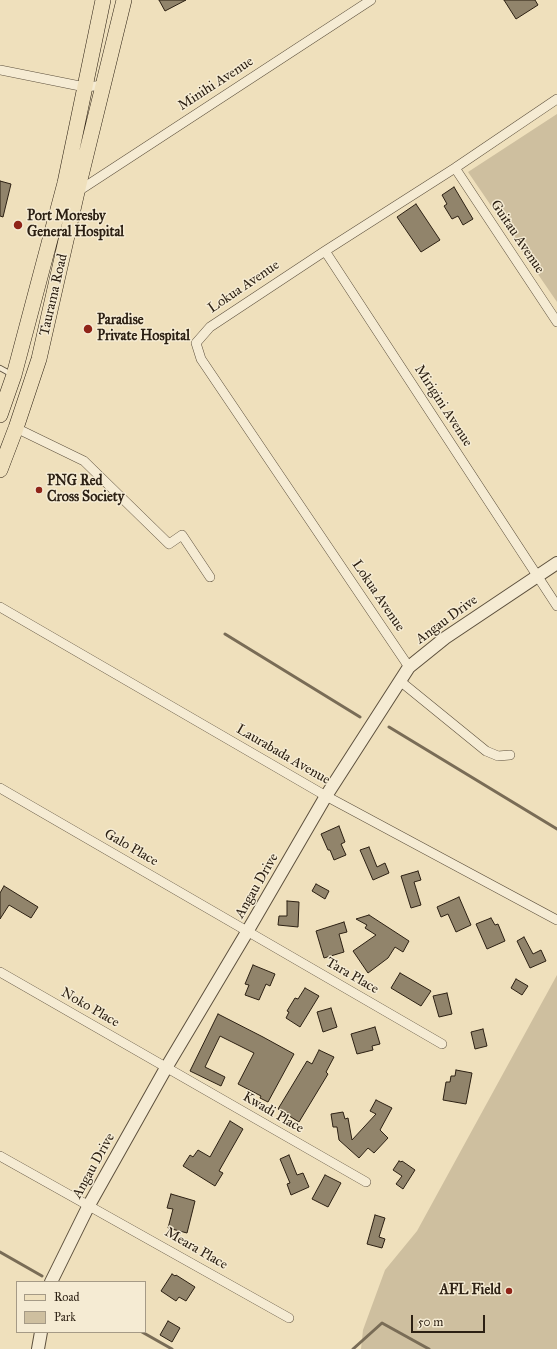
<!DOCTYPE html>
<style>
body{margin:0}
#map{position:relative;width:557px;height:1349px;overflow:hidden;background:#efe0bc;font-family:"IM FELL Great Primer",serif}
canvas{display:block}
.legend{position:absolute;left:16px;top:1281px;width:130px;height:52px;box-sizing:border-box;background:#f5ebd3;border:1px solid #a59a86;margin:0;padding:5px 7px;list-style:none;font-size:12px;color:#2c2013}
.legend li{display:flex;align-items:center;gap:8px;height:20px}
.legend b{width:20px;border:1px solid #a59a86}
.scale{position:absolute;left:411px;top:1315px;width:74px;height:18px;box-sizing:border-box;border:2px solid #2c2013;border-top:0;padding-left:5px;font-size:12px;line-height:14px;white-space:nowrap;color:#2c2013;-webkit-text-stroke:3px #f5ebd3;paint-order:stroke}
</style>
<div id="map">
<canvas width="557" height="1349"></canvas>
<ul class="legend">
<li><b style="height:5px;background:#efe0bc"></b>Road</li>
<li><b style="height:11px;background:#cebf9f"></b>Park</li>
</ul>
<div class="scale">50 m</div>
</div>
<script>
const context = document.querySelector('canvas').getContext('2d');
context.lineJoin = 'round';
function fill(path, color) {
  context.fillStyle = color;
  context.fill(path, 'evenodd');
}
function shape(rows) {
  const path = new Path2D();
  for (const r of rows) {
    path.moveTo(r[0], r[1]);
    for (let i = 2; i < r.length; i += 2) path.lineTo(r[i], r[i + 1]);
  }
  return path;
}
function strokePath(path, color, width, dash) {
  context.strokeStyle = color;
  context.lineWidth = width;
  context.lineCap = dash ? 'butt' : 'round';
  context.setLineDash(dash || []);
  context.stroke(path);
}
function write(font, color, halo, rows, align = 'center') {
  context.font = font + ' "IM FELL Great Primer",serif';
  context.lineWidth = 3;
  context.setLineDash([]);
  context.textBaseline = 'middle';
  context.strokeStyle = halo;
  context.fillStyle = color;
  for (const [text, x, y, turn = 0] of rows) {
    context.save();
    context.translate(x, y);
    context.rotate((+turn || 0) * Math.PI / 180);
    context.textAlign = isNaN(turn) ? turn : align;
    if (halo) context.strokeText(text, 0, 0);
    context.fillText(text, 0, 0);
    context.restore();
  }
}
const green = shape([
 [557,114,557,302,468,172],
 [557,975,557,1349,361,1349,363,1330,385,1270,417,1231]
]);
const stream = shape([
 [225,634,360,717],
 [389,727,557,829],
 [0,1252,42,1276],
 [142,1332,172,1349],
 [353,1349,382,1323,429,1349]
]);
const building = shape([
 [159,0,186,0,165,11,159,0],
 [504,0,535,0,538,5,516,19,504,0],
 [0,181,11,184,3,217,0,216,0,181],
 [454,187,473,219,463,225,458,216,452,219,444,206,447,204,442,195,454,187],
 [416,204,440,240,421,252,397,217,416,204],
 [339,826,345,842,341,844,346,855,334,860,330,850,328,850,321,834,339,826],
 [369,847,377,867,385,863,389,873,373,880,360,850,369,847],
 [418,871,421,880,414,882,421,905,411,908,401,876,418,871],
 [316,884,329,891,325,899,312,891,316,884],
 [4,886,38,907,31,918,9,905,0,919,0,893,4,886],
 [459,897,471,925,456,932,448,914,441,917,437,907,459,897],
 [287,901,299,902,298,927,278,925,279,916,287,916,287,901],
 [369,915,409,941,403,952,395,947,388,958,368,973,353,951,376,935,365,928,367,925,356,919,369,915],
 [491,918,495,925,498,924,505,941,487,949,476,924,491,918],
 [344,922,347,932,339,934,344,952,324,958,316,931,344,922],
 [524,937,533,954,541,950,546,961,530,968,517,941,524,937],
 [253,965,275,974,270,986,266,984,259,1000,245,995,249,985,245,984,253,965],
 [400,973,431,991,421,1006,391,988,400,973],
 [516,979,528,986,522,995,511,988,516,979],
 [305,988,319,996,300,1027,286,1018,289,1012,287,1011,295,998,298,999,305,988],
 [447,993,452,1014,439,1017,433,996,447,993],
 [331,1008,337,1027,323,1032,317,1012,331,1008],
 [218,1014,263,1037,294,1054,268,1102,260,1098,261,1096,238,1084,254,1053,220,1036,205,1067,225,1077,221,1086,190,1071,218,1014],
 [375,1027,380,1044,372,1046,373,1050,357,1054,351,1034,375,1027],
 [483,1029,487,1046,475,1049,471,1032,483,1029],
 [319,1050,334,1057,326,1072,328,1074,299,1122,278,1109,307,1061,312,1064,319,1050],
 [456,1070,472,1073,466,1104,443,1100,446,1082,450,1082,451,1076,455,1076,456,1070],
 [376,1100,392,1108,380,1130,388,1138,374,1153,368,1148,359,1158,339,1140,337,1127,333,1127,331,1114,343,1112,345,1119,348,1118,352,1140,376,1114,370,1111,376,1100],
 [230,1121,243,1129,219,1171,223,1173,215,1186,183,1166,190,1155,193,1157,198,1150,210,1157,230,1121],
 [289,1155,297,1175,303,1173,309,1187,291,1195,287,1184,290,1183,280,1159,289,1155],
 [399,1161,401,1162,402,1161,415,1170,403,1189,396,1184,402,1176,393,1170,399,1161],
 [325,1175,341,1183,328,1207,312,1199,325,1175],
 [171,1194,195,1201,187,1233,168,1228,173,1209,167,1208,171,1194],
 [375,1215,385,1218,379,1237,385,1239,382,1248,367,1244,375,1215],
 [172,1274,175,1276,176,1275,195,1287,186,1301,179,1297,176,1301,161,1291,172,1274],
 [168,1321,180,1328,172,1342,160,1335,168,1321]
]);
const service = shape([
 [0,368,11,374]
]);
const minor = shape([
 [0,70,85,87,104,85],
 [455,168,557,322],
 [77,192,371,0],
 [325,251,557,606],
 [16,428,84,461,169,544,182,535,210,577],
 [0,607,326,796,557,920],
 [409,667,201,359,196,343,210,327,325,251,455,168,557,99],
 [400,681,486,751,498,756,510,755],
 [0,788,442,1044],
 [0,972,366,1182],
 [0,1156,289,1318]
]);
const tertiary = shape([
 [51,1282,89,1205,166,1068,247,932,326,796,400,681,409,667,445,638,557,563],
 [38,1349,41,1332]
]);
const primary = shape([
 [0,415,14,375,65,183,103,0],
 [0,470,16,428,39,359,77,192,124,0]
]);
const markers = [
 [18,225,5,"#8f2418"],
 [88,329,5,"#8f2418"],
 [39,490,4,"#8f2418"],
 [509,1291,4,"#8f2418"]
];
const streetNames = [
 ["Minihi Avenue",216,84,-33],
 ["Guitau Avenue",517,237,56],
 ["Lokua Avenue",244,287,-34],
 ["Taurama Road",54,295,-77],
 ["Mirigini Avenue",443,406,57],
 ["Lokua Avenue",378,596,56],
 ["Angau Drive",447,620,-36],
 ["Laurabada Avenue",283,755,30],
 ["Galo Place",131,848,30],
 ["Angau Drive",257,886,-60],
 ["Tara Place",352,976,30],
 ["Noko Place",90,1008,30],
 ["Kwadi Place",273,1113,30],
 ["Angau Drive",94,1166,-61],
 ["Meara Place",196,1249,30]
];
const poiNames = [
 ["Port Moresby",27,217],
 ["General Hospital",27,233],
 ["Paradise",97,321],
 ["Private Hospital",97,337],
 ["PNG Red",47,482],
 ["Cross Society",47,498],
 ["AFL Field",501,1291,"right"]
];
fill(green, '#cebf9f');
strokePath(stream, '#796c56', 3);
fill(building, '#91846b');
strokePath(building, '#2c2013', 1);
strokePath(service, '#5d503d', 6);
strokePath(minor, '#5d503d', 10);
strokePath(tertiary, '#5d503d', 14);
strokePath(primary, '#2c2013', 16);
strokePath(service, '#f5ebd3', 4.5);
strokePath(minor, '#f5ebd3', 9);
strokePath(tertiary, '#f5ebd3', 12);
strokePath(primary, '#efe0bc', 15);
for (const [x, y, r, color] of markers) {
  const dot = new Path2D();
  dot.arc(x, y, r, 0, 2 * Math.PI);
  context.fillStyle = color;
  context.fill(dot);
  strokePath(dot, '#f5ebd3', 1.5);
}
write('14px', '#2c2013', '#f5ebd3', streetNames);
write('bold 14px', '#2c2013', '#f5ebd3', poiNames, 'left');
</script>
